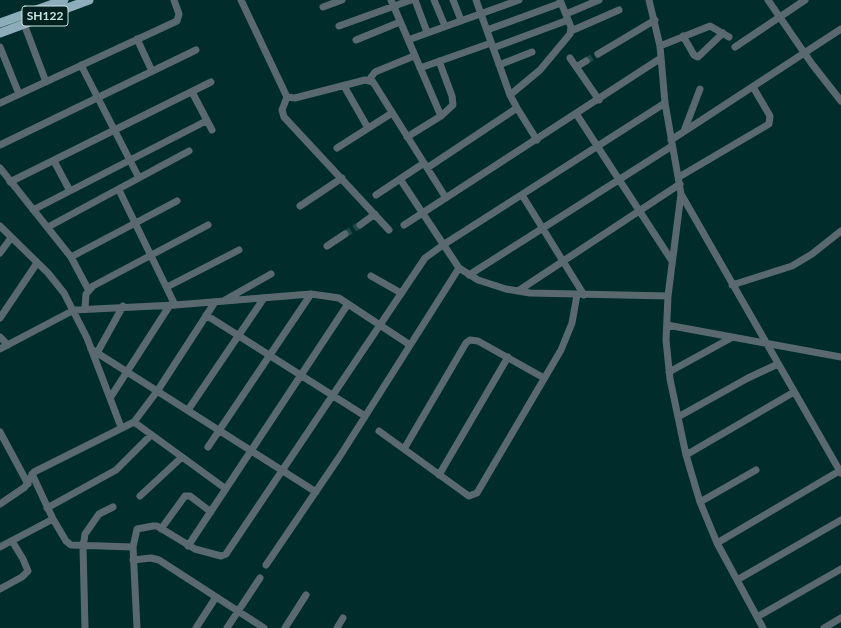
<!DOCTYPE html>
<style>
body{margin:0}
canvas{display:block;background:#002c2c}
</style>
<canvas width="841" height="628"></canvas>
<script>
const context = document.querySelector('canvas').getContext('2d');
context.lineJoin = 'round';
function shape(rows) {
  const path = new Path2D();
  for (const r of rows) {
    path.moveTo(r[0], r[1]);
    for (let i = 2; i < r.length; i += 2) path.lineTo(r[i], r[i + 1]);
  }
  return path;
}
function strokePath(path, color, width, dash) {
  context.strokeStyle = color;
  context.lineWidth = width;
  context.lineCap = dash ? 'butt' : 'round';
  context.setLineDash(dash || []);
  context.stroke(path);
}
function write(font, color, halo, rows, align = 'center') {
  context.font = font + ' Lato,sans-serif';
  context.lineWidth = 4;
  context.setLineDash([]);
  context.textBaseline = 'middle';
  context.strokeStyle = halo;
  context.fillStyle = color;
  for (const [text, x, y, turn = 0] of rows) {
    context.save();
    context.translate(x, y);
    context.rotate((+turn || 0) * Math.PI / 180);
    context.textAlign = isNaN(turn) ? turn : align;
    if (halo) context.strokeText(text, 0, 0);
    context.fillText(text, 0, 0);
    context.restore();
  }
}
const minorTunnel = shape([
 [586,61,598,54],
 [345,234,360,225]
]);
const minor = shape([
 [241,0,287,97,295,98,365,80,373,82,446,198],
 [391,0,441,116],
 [415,0,427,32],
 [434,0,445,26],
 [453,0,461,20],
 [476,0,510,95,517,108,537,140],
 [649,0,660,46,665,103,681,194,668,296,666,340,670,379,686,455,700,502,717,543,763,628],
 [768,0,812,64,841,101],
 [323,7,342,0],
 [566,14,599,0],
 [24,24,46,82],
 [339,26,411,0],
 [487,30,561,3],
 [571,31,619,10],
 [683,36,694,55,698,57,723,33],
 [137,39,152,71],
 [356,40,400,22],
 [408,40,519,0],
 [660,46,710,26,729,37],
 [0,47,19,94],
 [735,47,805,0],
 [493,48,568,20],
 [598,54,655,20],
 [570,58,599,100],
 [81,65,139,178],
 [499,65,532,52],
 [576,67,586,61],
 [420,68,491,43],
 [369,80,375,72,414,56],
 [344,86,368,128],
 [192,92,212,130],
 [510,95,540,70,570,34,571,27,560,0],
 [287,97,282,110,284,117,389,230],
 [0,103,177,21,179,14,174,0],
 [577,115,672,261],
 [684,131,700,89],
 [407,137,441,116,453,105,452,96,439,61],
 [671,140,841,29],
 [0,145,196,50],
 [337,148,392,113],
 [54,161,70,191],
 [0,168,71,257,88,289],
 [427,168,517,108],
 [679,177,769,124,770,116,753,87],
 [400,179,459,268,478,280,506,289,530,293,668,296],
 [10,182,211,82],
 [119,190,175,305],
 [681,194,841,473],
 [376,195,424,163],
 [522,195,584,295],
 [300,206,342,178],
 [33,210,206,121],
 [360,225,375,214],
 [404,225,661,58],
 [0,226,48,273,64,293,87,338,121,427],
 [48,227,189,151],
 [327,246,345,234],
 [0,253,11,238],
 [71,257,177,201],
 [469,275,672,146],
 [371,276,401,293],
 [732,285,792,266,812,254,841,231],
 [167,287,239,250],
 [518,291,680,184],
 [225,300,271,274],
 [85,308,86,294,93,286,208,225],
 [206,315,365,416],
 [0,318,37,263],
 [667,325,841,357],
 [0,337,8,345],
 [0,349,74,310,175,305,311,294,339,298,410,345],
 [91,349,316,492],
 [97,353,123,306],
 [669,372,731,338],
 [110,398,170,305],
 [188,410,264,298],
 [678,417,748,378,778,364],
 [134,422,226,489],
 [379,431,466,494,469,496,477,493,561,350,572,323,577,295],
 [0,432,28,484],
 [208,447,311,294],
 [404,449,466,343,470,340,478,341,544,378],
 [686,455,794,392],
 [439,475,508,357],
 [140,496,182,457],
 [700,502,756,470],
 [0,504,25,487,34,472,134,422,158,390,215,302],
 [47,508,116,470,151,435],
 [53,519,66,541,71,545,133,547,137,529,153,526,157,526,195,549,221,556,226,554,425,258,443,245,665,103],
 [161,529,185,496,190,496,211,512],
 [717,543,841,470],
 [188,546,348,304],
 [0,547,53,519,32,474],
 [133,547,137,628],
 [133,560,151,558,159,560,264,628],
 [266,565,340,456,459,268],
 [737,580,841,520],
 [0,589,22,577,28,571,23,559,12,541],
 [757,617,841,569],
 [85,628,83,547,85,534,99,514,113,507],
 [196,628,216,597],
 [227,628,260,578],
 [285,628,306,595],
 [337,628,343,618],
 [824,628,841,618]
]);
const major = shape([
 [0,23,64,0],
 [0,33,89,0]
]);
const shields = [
 [45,16,46]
];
const shieldNames = [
 ["SH122",45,16]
];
strokePath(minorTunnel, '#1f4747', 7, [7, 3.5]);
strokePath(minor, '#5a6970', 7);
strokePath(major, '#8dadbb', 9);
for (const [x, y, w] of shields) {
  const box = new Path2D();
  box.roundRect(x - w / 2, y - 10, w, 20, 3);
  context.fillStyle = '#012121';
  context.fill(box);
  strokePath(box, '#cde3e1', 1);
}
write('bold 12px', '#cde3e1', null, shieldNames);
</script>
